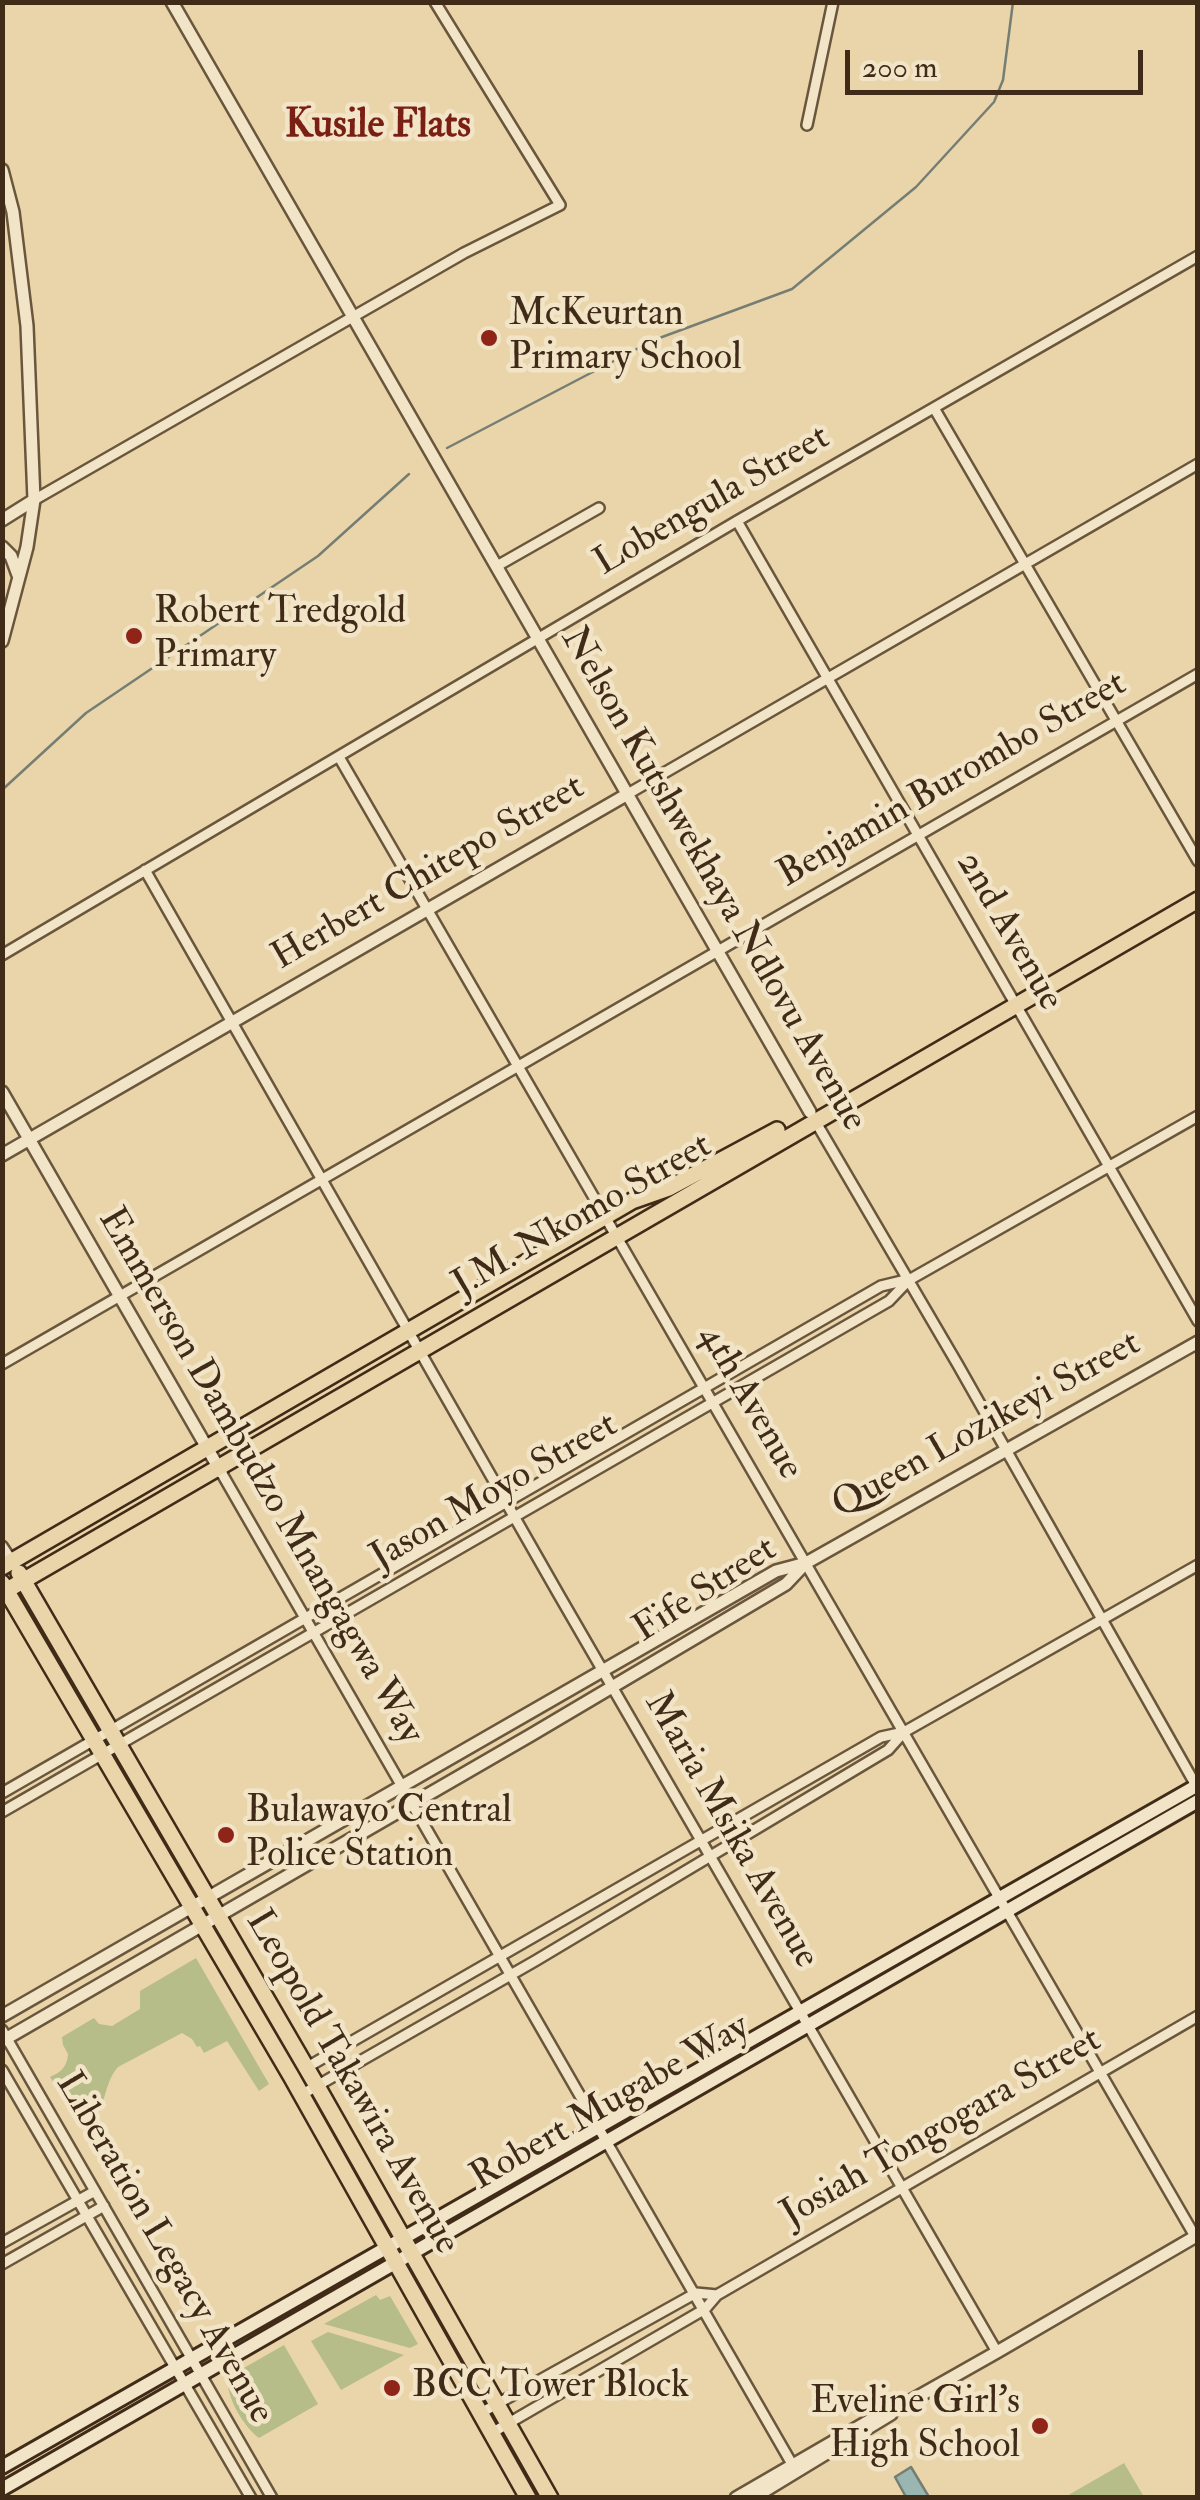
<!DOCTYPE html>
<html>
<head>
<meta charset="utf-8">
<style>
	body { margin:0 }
	#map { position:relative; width:1200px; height:2500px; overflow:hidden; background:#e9d5a9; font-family:"IM FELL Double Pica",serif }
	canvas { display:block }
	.frame { position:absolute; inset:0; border:5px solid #402b18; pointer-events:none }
	.scale { position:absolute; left:845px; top:50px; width:298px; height:45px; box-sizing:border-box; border:5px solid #402b18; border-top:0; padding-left:12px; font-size:30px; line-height:35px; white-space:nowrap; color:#402b18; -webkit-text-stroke:8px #f1e4c7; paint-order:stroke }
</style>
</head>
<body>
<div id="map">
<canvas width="1200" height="2500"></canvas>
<div class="frame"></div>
<div class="scale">200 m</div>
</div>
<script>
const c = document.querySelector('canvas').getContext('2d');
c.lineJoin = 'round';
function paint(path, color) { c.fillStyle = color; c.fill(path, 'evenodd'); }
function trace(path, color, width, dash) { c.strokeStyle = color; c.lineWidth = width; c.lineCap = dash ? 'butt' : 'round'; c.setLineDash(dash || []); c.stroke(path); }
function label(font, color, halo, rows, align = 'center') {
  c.font = font + ' "IM FELL Double Pica",serif'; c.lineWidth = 9; c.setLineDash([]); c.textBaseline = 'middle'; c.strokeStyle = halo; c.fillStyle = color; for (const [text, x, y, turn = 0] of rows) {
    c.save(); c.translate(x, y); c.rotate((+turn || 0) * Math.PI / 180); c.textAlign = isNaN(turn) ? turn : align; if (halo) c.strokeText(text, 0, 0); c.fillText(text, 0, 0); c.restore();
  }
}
paint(new Path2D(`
	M196,1958L269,2084L259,2091L227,2041L204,2053L200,2046L197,2047L192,2039L182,2033L118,2067C105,2082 106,2101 96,2119L127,2171L117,2176L108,2162H104L50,2077C61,2072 67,2067 68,2054L63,2045L62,2037L94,2018L99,2024L112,2026L140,2009V1991Z
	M376,2295L380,2300L390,2296L418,2344L410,2348L324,2324Z
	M328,2332L404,2355L341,2390L311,2341Z
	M284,2345L318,2404L259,2438C244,2427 225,2396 228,2377Z
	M1124,2463L1144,2497H1065Z`), '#b6bd89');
const water = new Path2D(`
	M911,2467L929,2497H906L895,2477Z`);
paint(water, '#9ab6b1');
trace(water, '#767e74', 2.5);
trace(new Path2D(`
	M447,448L654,340L792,289L916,187L994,102L1003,80L1013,2
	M2,790L86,713L318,556L409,474`), '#767e74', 2.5);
const minor = new Path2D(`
	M807,125L833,2
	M934,408L1198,861
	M34,500L464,253L560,205L435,2
	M737,521L1198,1321
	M497,566L599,508
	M339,757L1196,2238
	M626,795L1198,464
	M145,870L559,1595L997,2352
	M2,955L737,521L1198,256
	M814,1119L958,1365L1198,1789
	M2,1364L1198,674
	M221,1472L796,2471
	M2,1546L12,1561
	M2,1793L881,1286L906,1280
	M2,1812L889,1301L909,1280L1198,1116
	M2,2030L272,2498
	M304,2069L881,1737L904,1732L1198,1565
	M2,2070L251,2498
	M301,2095L535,1961L888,1750L904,1732
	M2,2243L95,2191
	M2,2264L104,2206
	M479,2414L696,2293L717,2295
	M490,2434L705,2309L717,2295L1198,2016`);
const tertiary = new Path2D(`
	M172,2L810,1112
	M2,170L13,212L27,326L34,500L27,547L2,641
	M2,520L34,500
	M2,547L11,556L18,575
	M2,1092L221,1472
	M2,1155L626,795
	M2,2016L776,1571L806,1563L1198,1342
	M2,2041L531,1735L786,1584L803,1566
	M736,2498L874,2418L898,2408L997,2352L1198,2235
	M753,2498L891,2414`);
const secondary = new Path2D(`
	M2,2467L1198,1785
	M2,2489L1198,1801`);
const trunk = new Path2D(`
	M2,1567L632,1201L669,1188L777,1130
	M19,1573L317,2086L550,2498
	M2,1583L291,2076L528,2498
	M2,1593L1198,900`);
trace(minor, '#6a563c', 14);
trace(tertiary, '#6a563c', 16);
trace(secondary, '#402b18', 18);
trace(trunk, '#402b18', 20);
trace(minor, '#f1e4c7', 9);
trace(tertiary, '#f1e4c7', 11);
trace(secondary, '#f1e4c7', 12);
trace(trunk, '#e9d5a9', 15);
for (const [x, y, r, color] of [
	[489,338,10,"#8f2418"],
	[134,636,10,"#8f2418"],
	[226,1835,10,"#8f2418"],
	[392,2388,10,"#8f2418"],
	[1040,2426,10,"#8f2418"]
]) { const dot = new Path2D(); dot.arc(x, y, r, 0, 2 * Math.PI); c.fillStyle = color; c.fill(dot); trace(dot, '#f1e4c7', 4); }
label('38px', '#402b18', '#f1e4c7', [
	["McKeurtan",509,316],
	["Primary School",509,360],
	["Robert Tredgold",154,614],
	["Primary",154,658],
	["Bulawayo Central",246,1813],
	["Police Station",246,1857],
	["BCC Tower Block",412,2388],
	["Eveline Girl's",1020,2404,"right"],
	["High School",1020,2448,"right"]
], 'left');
label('38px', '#402b18', '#f1e4c7', [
	["Lobengula Street",713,502,-30],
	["Benjamin Burombo Street",953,781,-30],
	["Herbert Chitepo Street",429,874,-30],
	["Nelson Kutshwekhaya Ndlovu Avenue",712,880,60],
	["2nd Avenue",1008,932,60],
	["J.M. Nkomo Street",583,1217,-30],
	["4th Avenue",749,1403,60],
	["Queen Lozikeyi Street",987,1426,-29],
	["Emmerson Dambudzo Mnangagwa Way",259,1477,60],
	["Jason Moyo Street",495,1493,-30],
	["Fife Street",706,1591,-33],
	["Maria Msika Avenue",730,1831,60],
	["Leopold Takawira Avenue",351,2083,60],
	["Robert Mugabe Way",611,2104,-30],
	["Josiah Tongogara Street",942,2129,-30],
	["Liberation Legacy Avenue",163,2249,60]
]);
label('bold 40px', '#7a1f14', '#f1e4c7', [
	["Kusile Flats",378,127]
]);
</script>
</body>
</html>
